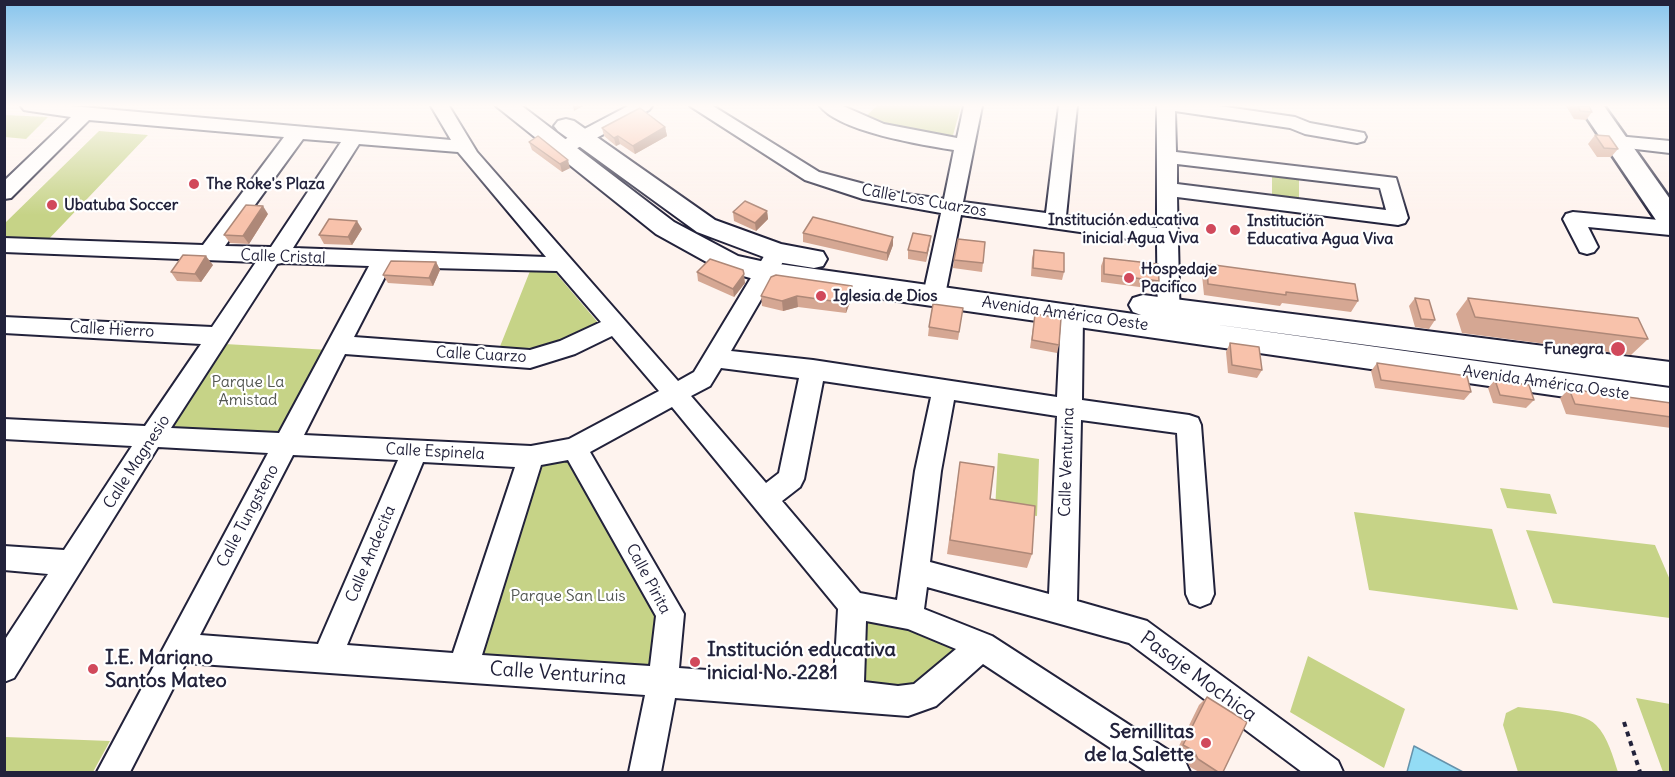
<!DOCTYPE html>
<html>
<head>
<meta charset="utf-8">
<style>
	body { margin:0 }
	#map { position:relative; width:1675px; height:777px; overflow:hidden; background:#fef3ee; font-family:Delius,sans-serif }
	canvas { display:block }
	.frame { position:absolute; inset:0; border:6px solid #22223b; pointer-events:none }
</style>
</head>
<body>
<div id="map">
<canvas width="1675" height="777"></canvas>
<div class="frame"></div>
</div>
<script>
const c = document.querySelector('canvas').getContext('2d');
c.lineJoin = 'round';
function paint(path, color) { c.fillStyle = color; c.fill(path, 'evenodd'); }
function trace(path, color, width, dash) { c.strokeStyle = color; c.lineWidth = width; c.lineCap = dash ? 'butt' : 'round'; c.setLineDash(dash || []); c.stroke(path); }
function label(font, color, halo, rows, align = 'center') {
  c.font = font + ' Delius,sans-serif'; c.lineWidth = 4.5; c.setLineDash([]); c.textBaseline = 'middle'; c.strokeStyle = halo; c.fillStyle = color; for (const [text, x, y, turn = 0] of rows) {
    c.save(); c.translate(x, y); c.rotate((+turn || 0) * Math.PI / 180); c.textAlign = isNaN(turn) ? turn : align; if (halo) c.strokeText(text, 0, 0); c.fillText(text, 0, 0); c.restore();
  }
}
paint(new Path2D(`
	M877,106H961L952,139L887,126L864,118Z
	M4,115H5L48,117L26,139L5,137Z
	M99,131L148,135L46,242L5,237V223Z
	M1272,174L1299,178V198L1272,196Z
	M530,271H554L600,325L549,347L499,349Z
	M225,344L329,350L281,440L164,431Z
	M574,448L670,614L663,681L463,667L531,457Z
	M998,453L1039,459L1037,516L995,511Z
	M1500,488L1550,494L1557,514L1507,508Z
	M1354,512L1492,529L1518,610L1369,590Z
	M1526,530L1655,545L1670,580V618L1553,603Z
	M852,609L982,646L903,701L848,695Z
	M1308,656L1405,709L1384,768L1290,712Z
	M1636,698L1670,704V772H1663Z
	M1518,707C1539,710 1581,710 1596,725C1608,737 1613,757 1618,772H1518L1503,725L1506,713Z
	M5,737L110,741L93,772H5Z`), '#c6d387');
const water = new Path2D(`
	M1414,746L1463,772H1407Z`);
paint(water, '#93dcf5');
trace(water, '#6692ab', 1.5);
const minor = new Path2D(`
	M21,106H71L451,140L431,106H449L477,152L678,381L694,372L769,248L777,246L785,248L788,253L731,351L813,360L1057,397L1061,315L1064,309L1072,307L1080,309L1083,315L1082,400L1189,415L1198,418L1201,425L1214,594L1210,603L1200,607L1190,603L1186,594L1177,433L1081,420L1077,601L1147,621L1338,761L1343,772H1302L1129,643L927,587L924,609L992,636L1185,761L1190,772H1147L983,664L936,706L908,716L675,698L661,772H629L645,695L186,663L130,772H97L268,453L158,447L14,678L4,682V641L48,574L4,570V546L64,550L132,446L4,439V419L145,426L201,344L4,333V317L212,327L256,262L4,252V238L203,245L284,137L89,120L11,198L4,199V181L71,117L30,111L24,110ZM303,139L341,142L271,247L225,246ZM359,144L458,152L546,257L293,248ZM282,263L369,266L279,433L171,428L277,264ZM390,267L557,271L601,322L560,341L530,350L354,337ZM612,336L659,391L569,439L531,446L304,435L345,354L530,368L575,354ZM721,368L799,378L779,473L766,483L691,396L710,386ZM823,381L931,397L915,471L897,600L860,593L782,501L800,487L804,479ZM954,400L1057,416L1049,594L930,562L941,471ZM672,407L838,609L834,679L679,668L684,614L590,452ZM293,455L398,460L318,644L200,635ZM568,460L656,616L650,666L482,655L541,465ZM423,462L515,467L453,653L347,645ZM866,621L908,629L956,649L914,684L898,686L864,682Z
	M628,106H652L649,110L570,152H556L553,148L556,144Z
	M690,106H713L819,172L898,193L944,199L954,150C923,145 840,132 820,106H843L884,124L957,138L964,106H982L963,202L1046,213L1059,106H1077L1066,216L1157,228V106H1219L1295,117L1310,123L1364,133L1366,137L1364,141L1357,143L1305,134L1290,128L1175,111L1176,152L1396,178L1408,218L1405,223L1398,225L1177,197L1180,329L1177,335L1169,338L1161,335L1158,329L1157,243L961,215L945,295L942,301L934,303L926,301L923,295L941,213L863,199L805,180ZM1177,164L1380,188L1386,210L1177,184Z
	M1617,136L1670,141V153L1610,146L1608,142L1610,138Z
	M1573,212L1670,221V235L1588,227L1598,247L1594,252L1587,254L1580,252L1563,219L1566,214Z`);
const major = new Path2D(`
	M496,106H522L674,222L738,256L765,262L1141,315L1133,312L1129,305L1133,298L1143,295L1670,362V386L1212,324L1670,388V412L765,282L721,270L656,234Z
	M566,119L574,121L715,220L781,244L823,252L827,259L823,266L814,268L777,262L697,232L558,131L554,126L558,121Z`);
const highway = new Path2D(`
	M1579,106H1604L1670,199V228L1660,226Z`);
trace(minor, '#22223b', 4);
trace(major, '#22223b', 4);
trace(highway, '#22223b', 5);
trace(new Path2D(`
	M1624,722L1640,772`), '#22223b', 4, [5, 5]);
paint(minor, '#fff');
paint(major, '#fff');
paint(highway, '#fff');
paint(new Path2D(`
	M1566,106H1589L1592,112L1586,120L1574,119Z
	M665,127L667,136L635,154L620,144L616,146L604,136L602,128Z
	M1595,135L1618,149L1611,157H1597L1588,144Z
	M529,142L570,168L562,172L532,150Z
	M767,211L768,219L756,231L734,221L733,212Z
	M268,214L249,244L230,243L224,235Z
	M362,229L352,245L324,244L319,235Z
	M803,233L893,245L887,261L803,242Z
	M931,236L926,262L908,259V250Z
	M1034,250L1064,272L1062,280L1031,276L1032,258Z
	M1104,258L1159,281L1155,289L1101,282V266Z
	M954,260L983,263L982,272L953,268Z
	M436,262L440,270L433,286L388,283L383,275Z
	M1207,264L1358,301L1351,312L1282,303L1280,306L1204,295L1202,275Z
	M213,265L201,282L177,281L171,272Z
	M697,272L745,283L734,297L698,281Z
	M852,286V297L846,313L798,307L783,311L762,306L761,296Z
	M1415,298L1435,320L1429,329L1415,327L1409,306Z
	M1468,298L1648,339L1631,355L1462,333L1456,314Z
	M963,308L958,340L928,336L929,327Z
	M1035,314L1059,345L1057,353L1030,348Z
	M1230,343L1262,370L1257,378L1228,373L1226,352Z
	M1377,363L1471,392L1464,400L1375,388L1371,371Z
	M1495,380L1534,400L1526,408L1493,403L1488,388Z
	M1569,389L1671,403V428L1566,414L1560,398Z
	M960,462L990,499L1032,554L1027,568L947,554Z
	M1207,697L1223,772H1199L1190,767L1186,759L1176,752L1199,705Z`), '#d5a793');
paint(new Path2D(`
	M573,106H583L574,111Z
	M665,127L667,136L635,154L633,146Z
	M618,136L620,144L616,146L614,138Z
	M568,160L570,168L562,172L560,164Z
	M263,206L268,214L249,244L243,236Z
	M767,211L768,219L756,231L755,223Z
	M357,221L362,229L352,245L348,237Z
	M931,236L930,244L926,262L927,253Z
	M893,237V245L887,261V253Z
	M206,256L213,265L201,282L195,274Z
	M436,262L440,270L433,286L429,278Z
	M744,274L745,283L734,297L733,289Z
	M852,286V297L846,313V303Z
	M797,296L798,307L783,311L782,301Z`), '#ae8878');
const building = new Path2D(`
	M1578,106H1589L1592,112L1580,111Z
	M640,108L665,127L633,146L618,136L614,138L602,128Z
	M1595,135L1609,136L1618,149L1604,148Z
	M538,136L568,160L560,164L529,142Z
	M745,201L767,211L755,223L733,212Z
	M246,205L263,206L243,236L224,235Z
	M813,217L893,237L887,253L803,233Z
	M329,219L357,221L348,237L319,235Z
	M913,233L931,236L927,253L908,250Z
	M958,239L985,242L983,263L954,260Z
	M1034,250L1064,253V272L1033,268Z
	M183,255L206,256L195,274L171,272Z
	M1104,258L1158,264L1159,281L1104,274Z
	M710,259L743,270L744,274L733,289L697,272Z
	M391,261L436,262L429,278L383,275Z
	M1207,264L1355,284L1358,301L1286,292V295L1208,284Z
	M776,275L852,286L846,303L797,296L782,301L761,296L771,277Z
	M1415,298L1429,300L1435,320L1421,319Z
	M1468,298L1638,318L1648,339L1475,317Z
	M933,304L963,308L959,332L929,327Z
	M1035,314L1061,318L1059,345L1032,340Z
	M1230,343L1259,347L1262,370L1232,365Z
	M1377,363L1467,376L1471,392L1381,380Z
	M1495,380L1529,385L1534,400L1500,395Z
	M1569,389L1671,403V417L1575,404Z
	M960,462L994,467L990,499L1035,506L1032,554L950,540Z
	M1207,697L1247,722L1223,772H1218L1198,759L1194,751L1183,745Z`);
paint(building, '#f8c2ab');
trace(building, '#ae8878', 1.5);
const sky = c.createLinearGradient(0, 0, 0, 215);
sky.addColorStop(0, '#86c4ed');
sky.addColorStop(0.49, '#fffaf7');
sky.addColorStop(1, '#fffaf700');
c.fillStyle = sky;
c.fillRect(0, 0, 1675, 215);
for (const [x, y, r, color] of [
	[194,184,6,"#d1495b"],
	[52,205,6,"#d1495b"],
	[1211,229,6,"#d1495b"],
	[1235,230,6,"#d1495b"],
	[1129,278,6,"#d1495b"],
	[821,296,6,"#d1495b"],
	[1618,349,8,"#d1495b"],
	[695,662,6,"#d1495b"],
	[93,669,6,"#d1495b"],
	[1206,743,6,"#d1495b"]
]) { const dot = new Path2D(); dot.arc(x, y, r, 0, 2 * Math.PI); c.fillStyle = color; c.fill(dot); trace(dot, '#fff', 2); }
label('bold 16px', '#22223b', '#fff', [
	["The Roke's Plaza",206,184],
	["Ubatuba Soccer",64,205],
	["Institución educativa",1199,220,"right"],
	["inicial Agua Viva",1199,238,"right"],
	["Institución",1247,221],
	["Educativa Agua Viva",1247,239],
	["Hospedaje",1141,269],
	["Pacifico",1141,287],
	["Iglesia de Dios",833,296],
	["Funegra",1604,349,"right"]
], 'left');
label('16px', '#22223b', '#fff', [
	["Calle Los Cuarzos",924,201,10],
	["Calle Cristal",283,257,2],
	["Avenida América Oeste",1065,314,8],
	["Calle Hierro",112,330,3],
	["Calle Cuarzo",481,355,3],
	["Avenida América Oeste",1546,383,8],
	["Calle Espinela",435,452,3],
	["Calle Magnesio",137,462,-57],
	["Calle Venturina",1067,462,-88],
	["Calle Tungsteno",248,516,-62],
	["Calle Andecita",371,554,-67],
	["Calle Pirita",648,579,62]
]);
label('16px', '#535752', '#fff', [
	["Parque La",248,382],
	["Amistad",248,400],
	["Parque San Luis",568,596]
]);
label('bold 20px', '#22223b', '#fff', [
	["Institución educativa",707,650],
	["inicial No. 2281",707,673],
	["I.E. Mariano",105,658],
	["Santos Mateo",105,681],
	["Semillitas",1194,732,"right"],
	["de la Salette",1194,755,"right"]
], 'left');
label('20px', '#22223b', '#fff', [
	["Calle Venturina",558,674,4],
	["Pasaje Mochica",1198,677,36]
]);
</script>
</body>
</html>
